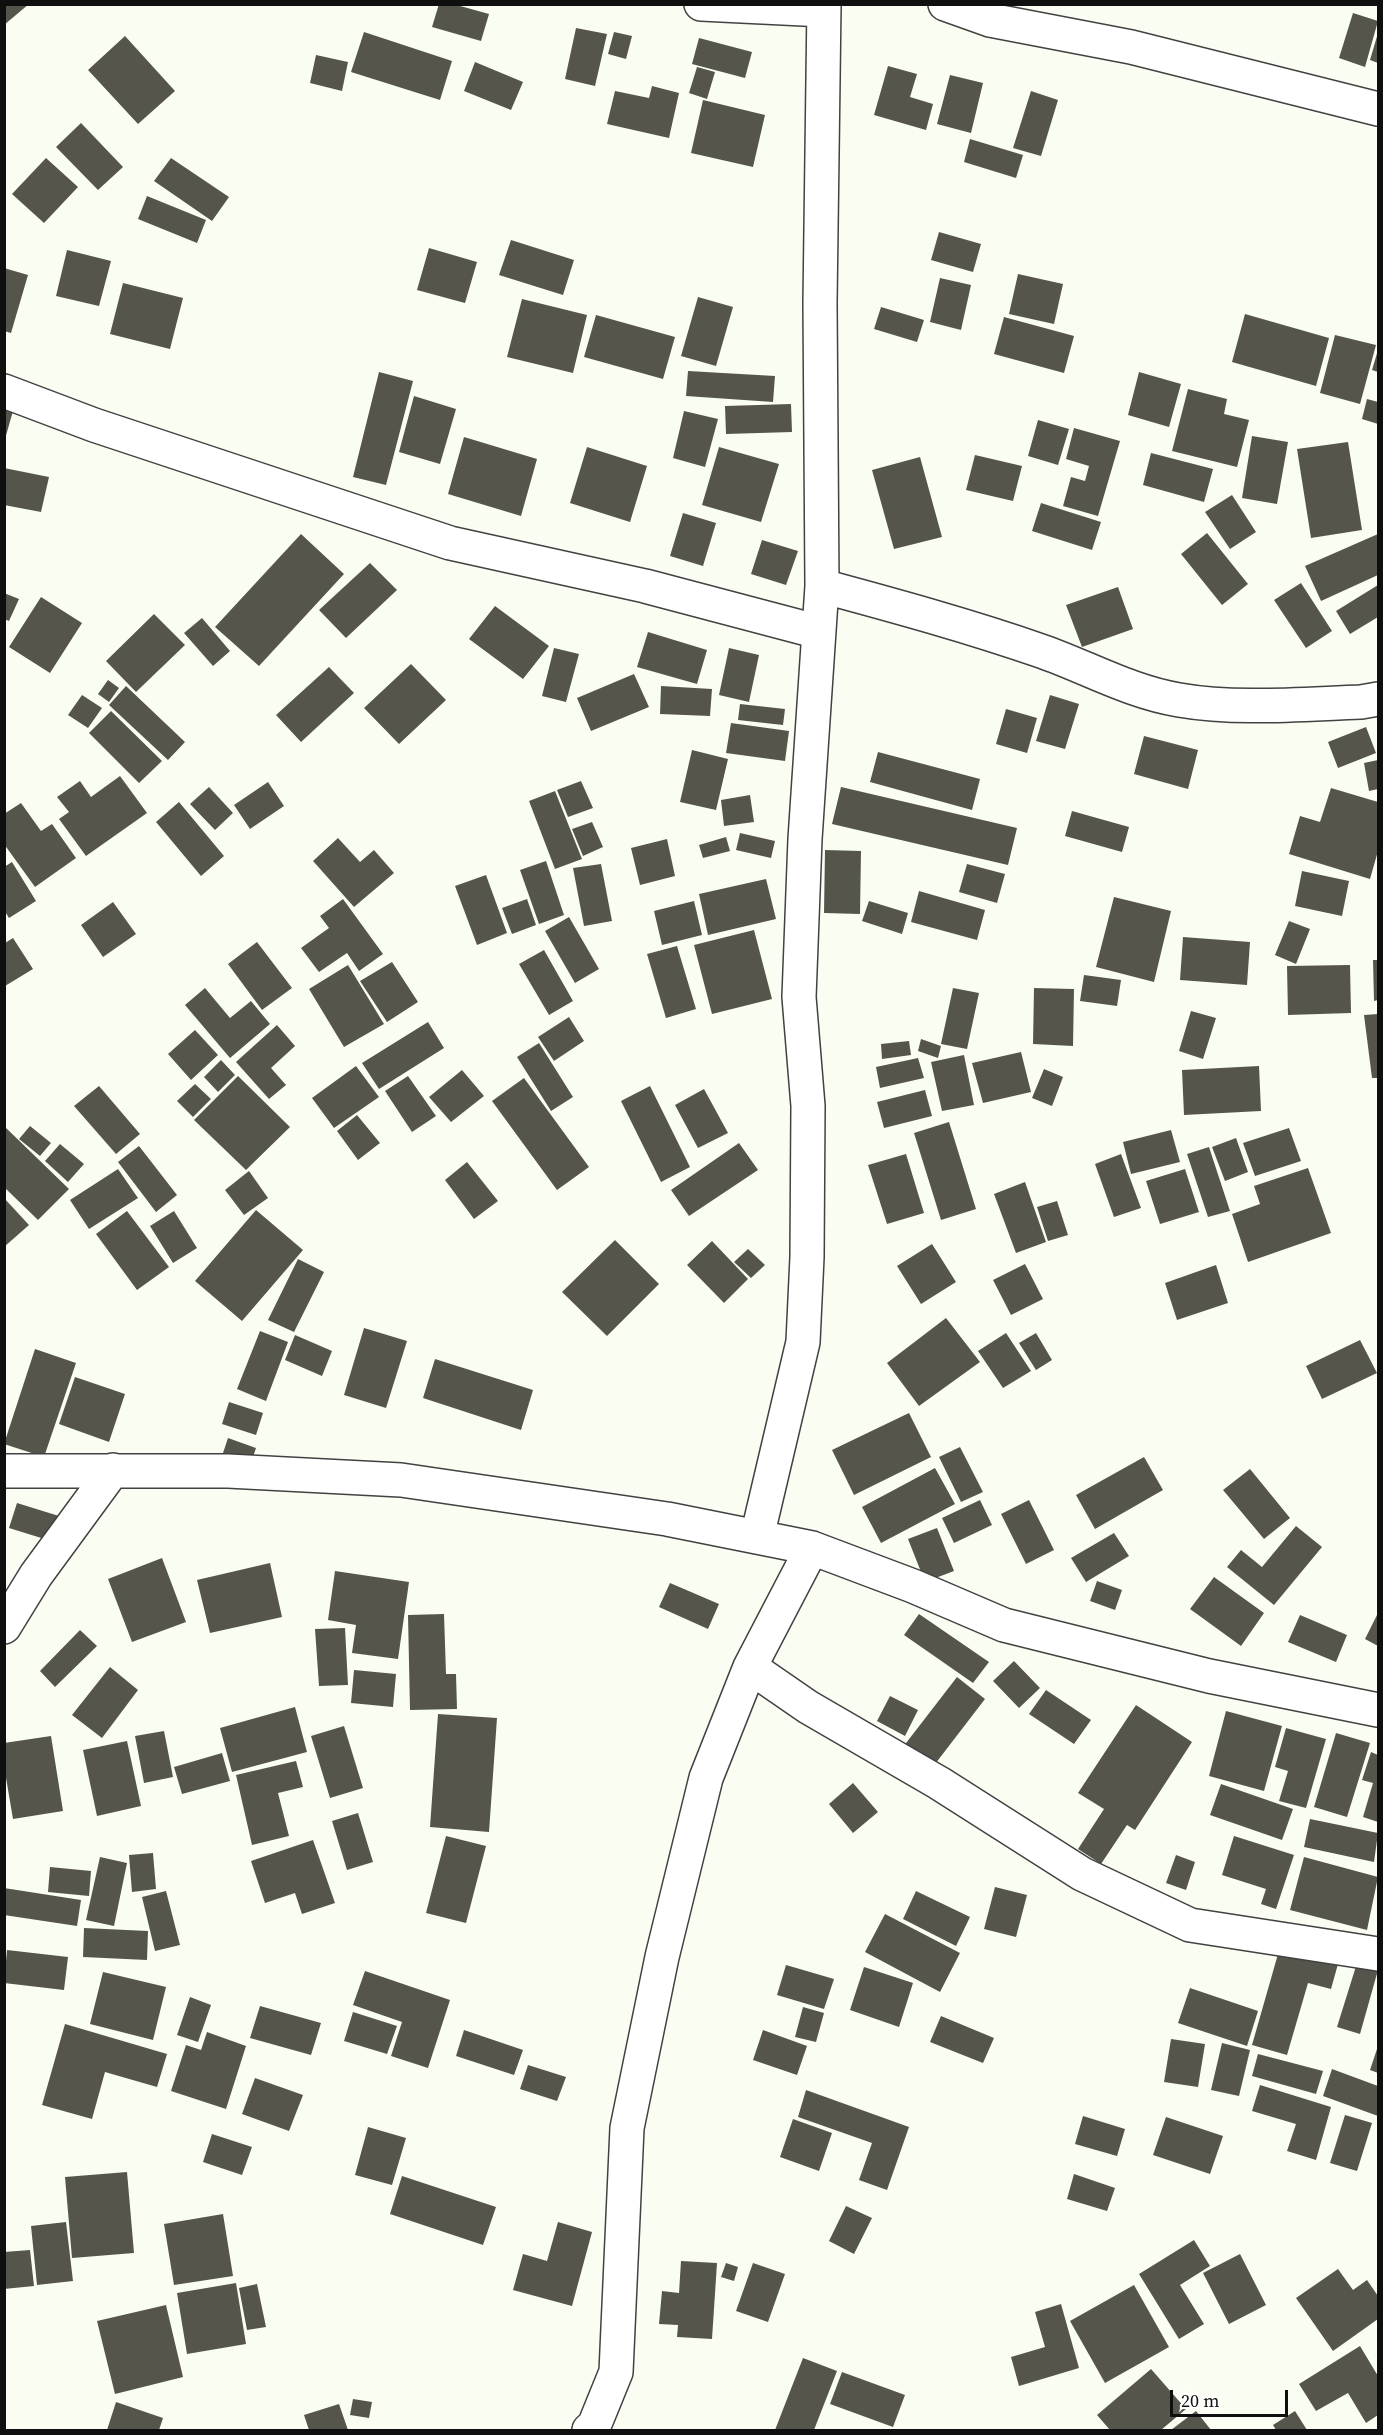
<!DOCTYPE html>
<html>
<head>
<meta charset="utf-8">
<style>
	body { margin:0 }
	#map { position:relative; width:1383px; height:2435px; overflow:hidden; background:#fafef2; font-family:"Source Serif 4",serif }
	canvas { display:block }
	.frame { position:absolute; inset:0; border:6px solid #0f0f0f; pointer-events:none }
	.scale { position:absolute; left:1170px; top:2390px; width:118px; height:27px; box-sizing:border-box; border:3px solid #0f0f0f; border-top:0; padding-left:8px; font-size:18px; line-height:21px; white-space:nowrap; color:#0f0f0f; -webkit-text-stroke:4px #fff; paint-order:stroke }
</style>
</head>
<body>
<div id="map">
<canvas width="1383" height="2435"></canvas>
<div class="frame"></div>
<div class="scale">20 m</div>
</div>
<script>
const c = document.querySelector('canvas').getContext('2d');
c.lineJoin = 'round';
function paint(path, color) { c.fillStyle = color; c.fill(path, 'evenodd'); }
function trace(path, color, width, dash) { c.strokeStyle = color; c.lineWidth = width; c.lineCap = dash ? 'butt' : 'round'; c.setLineDash(dash || []); c.stroke(path); }
paint(new Path2D(`
	M4,4H29L4,25Z
	M439,4H453L489,14L481,41L432,27Z
	M1353,13L1378,21L1365,67L1339,58Z
	M576,28L607,34L595,86L565,79Z
	M364,32L452,61L440,100L351,72Z
	M614,32L632,36L626,59L608,54Z
	M1378,33V63L1370,60Z
	M125,36L175,91L138,124L88,70Z
	M699,38L752,52L745,78L692,64Z
	M316,55L348,62L342,91L310,83Z
	M475,62L523,82L511,110L464,91Z
	M888,66L917,74L910,97L933,104L926,130L874,115Z
	M697,67L715,72L707,99L689,93Z
	M950,75L983,83L971,133L937,124Z
	M652,86L679,93L669,138L607,124L615,91L649,98Z
	M1031,91L1058,100L1041,156L1013,148Z
	M703,100L765,115L753,167L691,153Z
	M81,123L123,167L98,190L56,147Z
	M970,139L1023,155L1016,178L964,162Z
	M46,158L78,187L44,223L12,194Z
	M171,158L229,197L212,221L154,181Z
	M147,196L206,220L197,243L138,219Z
	M939,232L981,244L973,272L931,260Z
	M511,240L574,260L563,295L499,275Z
	M429,248L477,262L465,303L417,290Z
	M67,250L111,261L99,306L56,296Z
	M4,268L28,275L11,333L4,331Z
	M1018,274L1063,284L1054,324L1009,314Z
	M940,278L971,285L961,330L930,322Z
	M123,283L183,298L170,349L110,334Z
	M698,297L733,307L716,366L681,356Z
	M522,299L587,315L573,373L507,357Z
	M881,307L924,320L917,342L874,329Z
	M1245,314L1329,338L1316,386L1232,362Z
	M596,315L675,337L663,379L584,357Z
	M1004,317L1074,336L1064,373L994,354Z
	M1335,335L1376,345L1360,404L1320,393Z
	M1378,350V372L1372,370Z
	M688,371L775,376L773,402L686,396Z
	M379,372L413,381L386,485L353,477Z
	M1139,372L1181,384L1169,427L1128,415Z
	M1188,389L1227,399L1224,414L1249,420L1237,467L1172,451Z
	M414,396L456,409L440,464L399,452Z
	M1367,399L1378,402V424L1362,419Z
	M791,404L792,432L726,434L725,406Z
	M4,409L13,411L5,439H4Z
	M684,411L718,419L705,467L673,458Z
	M1038,420L1069,429L1058,465L1028,456Z
	M1074,428L1120,441L1098,516L1063,506L1071,477L1085,481L1089,466L1066,459Z
	M1252,436L1288,442L1277,504L1242,498Z
	M464,437L537,459L521,516L448,494Z
	M1348,442L1362,530L1311,538L1297,449Z
	M587,447L647,466L630,522L570,503Z
	M719,447L779,464L761,522L702,505Z
	M1151,453L1213,469L1204,502L1143,485Z
	M975,455L1022,466L1013,501L966,490Z
	M920,457L942,537L894,549L872,470Z
	M4,468L49,477L41,512L4,505Z
	M1232,495L1256,532L1230,549L1205,512Z
	M1041,503L1101,522L1092,550L1032,531Z
	M683,513L716,523L703,566L670,556Z
	M1207,533L1248,584L1222,605L1181,554Z
	M301,534L344,574L259,666L215,627Z
	M1378,534V575L1321,601L1305,566Z
	M762,540L798,551L786,585L751,574Z
	M370,563L397,590L346,638L319,610Z
	M1301,583L1332,631L1306,648L1274,600Z
	M1378,585V617L1350,634L1336,611Z
	M1118,587L1133,629L1082,647L1066,605Z
	M4,593L19,599L9,621L4,619Z
	M41,597L82,623L50,673L9,647Z
	M495,606L549,646L523,679L469,639Z
	M154,614L185,645L136,692L106,661Z
	M202,618L230,651L213,666L184,633Z
	M648,632L707,650L697,684L637,667Z
	M554,648L579,654L566,702L542,696Z
	M729,648L759,655L749,702L719,695Z
	M411,664L446,700L399,744L364,708Z
	M329,667L354,693L301,742L276,715Z
	M634,674L649,707L591,731L577,698Z
	M108,680L119,688L109,702L98,694Z
	M126,686L185,742L168,760L109,705Z
	M661,686L712,689L710,716L660,714Z
	M82,695L102,708L88,728L68,715Z
	M1050,695L1079,704L1065,749L1036,741Z
	M740,704L785,709L783,725L738,720Z
	M1006,709L1037,718L1027,753L996,744Z
	M111,711L162,761L139,783L89,733Z
	M731,723L789,731L785,761L726,753Z
	M1366,727L1376,753L1338,768L1328,742Z
	M1144,736L1198,750L1188,789L1134,774Z
	M692,750L728,759L716,810L680,802Z
	M878,752L980,779L972,810L870,782Z
	M1378,760V789L1369,791L1364,763Z
	M120,776L147,813L86,856L59,819L69,812L57,797L80,781L91,797Z
	M581,781L593,808L568,817L557,790Z
	M268,782L284,806L250,829L234,805Z
	M209,787L233,813L215,830L190,804Z
	M841,787L1017,828L1008,865L832,824Z
	M1331,788L1378,802V851L1370,879L1289,854L1300,816L1320,822Z
	M555,791L582,859L555,869L529,801Z
	M750,795L754,822L724,826L721,800Z
	M179,802L224,856L201,876L156,822Z
	M21,803L41,831L52,824L76,858L35,887L4,844V814Z
	M1072,811L1129,827L1122,852L1065,836Z
	M592,822L603,847L583,856L572,829Z
	M740,833L775,841L771,858L736,850Z
	M726,837L730,851L703,858L699,845Z
	M338,838L360,862L374,850L394,873L354,907L313,861Z
	M667,839L675,876L640,885L631,848Z
	M825,850L861,851L860,914L824,913Z
	M546,861L564,915L539,924L520,870Z
	M12,862L36,901L9,918L4,910V867Z
	M601,864L612,921L584,926L573,868Z
	M967,864L1005,874L997,903L959,892Z
	M1302,871L1349,881L1342,916L1295,906Z
	M486,875L507,933L477,945L455,886Z
	M766,879L776,919L708,935L699,894Z
	M919,891L985,910L977,940L911,922Z
	M1114,897L1171,911L1154,982L1096,967Z
	M343,899L383,954L359,971L347,953L319,972L301,948L329,928L320,916Z
	M527,899L536,925L512,934L502,908Z
	M694,901L702,935L662,945L654,911Z
	M869,901L908,913L902,934L862,921Z
	M113,902L136,934L103,957L81,925Z
	M569,917L599,969L575,983L545,931Z
	M1289,921L1310,929L1296,964L1275,955Z
	M754,930L772,999L712,1014L694,945Z
	M1183,937L1250,942L1247,985L1180,980Z
	M13,938L33,969L5,986V943Z
	M257,942L292,988L262,1010L228,964Z
	M677,946L696,1009L666,1018L647,954Z
	M544,950L573,1001L549,1015L519,964Z
	M1373,960H1378V1000L1374,1001Z
	M392,962L418,1002L387,1022L360,981Z
	M348,965L384,1024L344,1047L309,989Z
	M1350,965L1351,1013L1288,1015L1287,966Z
	M1084,975L1121,980L1117,1006L1080,1001Z
	M205,988L230,1018L251,1001L270,1024L230,1058L185,1005Z
	M953,988L979,993L967,1049L941,1044Z
	M1034,988L1074,989L1073,1046L1033,1044Z
	M1191,1011L1216,1018L1203,1059L1179,1051Z
	M1378,1014V1078H1372L1364,1015Z
	M569,1017L584,1041L554,1061L538,1037Z
	M428,1022L444,1048L379,1089L362,1063Z
	M277,1025L295,1046L271,1068L286,1085L269,1099L236,1062Z
	M195,1030L218,1055L191,1080L168,1054Z
	M921,1039L941,1046L938,1058L918,1051Z
	M909,1041L911,1055L882,1059L881,1044Z
	M539,1043L573,1097L551,1111L517,1057Z
	M1021,1052L1031,1092L983,1103L972,1063Z
	M964,1055L974,1105L942,1111L931,1062Z
	M918,1058L924,1078L880,1088L876,1067Z
	M221,1060L235,1075L218,1092L204,1077Z
	M356,1066L379,1097L334,1128L312,1098Z
	M1259,1066L1261,1111L1184,1115L1182,1070Z
	M1044,1069L1063,1077L1052,1106L1032,1098Z
	M462,1070L484,1096L451,1122L429,1097Z
	M238,1076L290,1127L246,1170L194,1120Z
	M408,1076L436,1116L412,1132L385,1091Z
	M524,1078L589,1167L557,1190L492,1101Z
	M195,1084L211,1099L193,1117L177,1101Z
	M99,1086L140,1134L116,1154L74,1106Z
	M650,1086L690,1167L661,1182L621,1101Z
	M704,1089L728,1133L698,1148L675,1105Z
	M925,1090L932,1116L884,1128L877,1102Z
	M357,1115L380,1143L358,1160L337,1131Z
	M949,1122L976,1209L941,1220L914,1133Z
	M4,1126L69,1189L38,1220L4,1187Z
	M30,1126L51,1143L40,1156L19,1139Z
	M1289,1128L1301,1161L1255,1176L1243,1143Z
	M1171,1130L1180,1162L1131,1174L1123,1142Z
	M1236,1138L1248,1172L1225,1181L1212,1147Z
	M739,1143L758,1170L689,1216L671,1190Z
	M60,1144L84,1164L68,1182L45,1161Z
	M139,1146L177,1195L156,1212L118,1162Z
	M1209,1147L1230,1211L1208,1217L1187,1154Z
	M906,1154L924,1213L887,1224L868,1165Z
	M1121,1154L1141,1208L1114,1217L1095,1164Z
	M467,1162L498,1201L474,1219L445,1180Z
	M1308,1168L1331,1233L1248,1262L1232,1214L1260,1204L1254,1186Z
	M118,1169L138,1198L89,1229L70,1200Z
	M1185,1169L1199,1212L1160,1224L1146,1181Z
	M249,1171L268,1198L244,1215L225,1190Z
	M1025,1182L1046,1242L1016,1253L994,1194Z
	M4,1198L29,1225L4,1247Z
	M1057,1201L1068,1235L1048,1241L1037,1207Z
	M256,1210L303,1250L242,1321L195,1281Z
	M127,1211L169,1267L137,1290L96,1234Z
	M174,1211L197,1248L173,1263L150,1226Z
	M615,1240L659,1284L607,1336L562,1292Z
	M712,1241L748,1279L724,1303L687,1265Z
	M932,1244L956,1282L921,1304L897,1266Z
	M748,1249L765,1265L751,1278L734,1262Z
	M298,1259L324,1272L294,1332L268,1320Z
	M1025,1264L1043,1299L1011,1315L993,1280Z
	M1216,1265L1228,1303L1177,1320L1165,1283Z
	M946,1318L980,1362L919,1406L887,1363Z
	M364,1328L407,1341L386,1408L344,1395Z
	M260,1331L288,1342L266,1401L237,1389Z
	M1006,1333L1031,1371L1003,1388L978,1351Z
	M1036,1333L1052,1360L1036,1370L1019,1343Z
	M295,1335L332,1351L322,1376L285,1360Z
	M1360,1340L1377,1373L1322,1399L1306,1366Z
	M35,1349L76,1363L44,1457L4,1444Z
	M435,1359L533,1390L521,1430L423,1398Z
	M75,1377L125,1394L109,1442L59,1424Z
	M229,1402L263,1413L256,1435L222,1424Z
	M909,1413L931,1457L854,1495L832,1450Z
	M228,1438L256,1448L251,1463L223,1453Z
	M960,1447L983,1492L961,1502L939,1457Z
	M1144,1457L1163,1490L1095,1529L1076,1495Z
	M935,1468L955,1504L881,1543L862,1507Z
	M1250,1469L1290,1518L1264,1539L1223,1490Z
	M980,1500L992,1525L954,1543L942,1518Z
	M1029,1500L1054,1550L1026,1564L1001,1514Z
	M17,1503L59,1516L51,1541L9,1528Z
	M1296,1526L1322,1547L1274,1605L1227,1567L1241,1550L1262,1567Z
	M937,1528L954,1571L925,1582L908,1539Z
	M1114,1533L1129,1556L1086,1582L1071,1558Z
	M162,1558L186,1622L132,1642L108,1579Z
	M270,1563L282,1617L210,1633L197,1580Z
	M335,1571L409,1582L398,1659L352,1653L356,1625L328,1620Z
	M1214,1577L1264,1613L1241,1646L1190,1609Z
	M1097,1581L1122,1590L1115,1610L1090,1601Z
	M670,1583L719,1604L708,1629L659,1607Z
	M1378,1613V1646L1365,1639Z
	M444,1614L446,1674H456L457,1709L410,1710L408,1615Z
	M919,1614L989,1662L973,1683L904,1635Z
	M1300,1615L1347,1635L1336,1662L1288,1642Z
	M345,1628L348,1685L319,1686L315,1629Z
	M80,1630L97,1646L55,1687L40,1671Z
	M1014,1661L1040,1688L1019,1708L993,1681Z
	M110,1667L138,1690L102,1738L72,1715Z
	M354,1670L396,1674L393,1707L351,1703Z
	M957,1677L985,1699L932,1768L903,1747Z
	M1046,1690L1091,1720L1074,1744L1029,1714Z
	M890,1696L918,1710L905,1736L877,1721Z
	M1136,1705L1192,1742L1135,1830L1127,1825L1101,1864L1078,1849L1104,1809L1078,1793Z
	M295,1707L307,1752L232,1772L220,1728Z
	M1226,1711L1282,1726L1264,1791L1209,1776Z
	M438,1714L497,1718L489,1832L430,1827Z
	M344,1726L363,1788L330,1798L311,1736Z
	M1286,1728L1326,1739L1306,1808L1279,1801L1288,1771L1275,1767Z
	M164,1731L173,1777L144,1783L135,1736Z
	M1336,1733L1370,1743L1347,1817L1314,1807Z
	M51,1736L63,1811L13,1819L4,1766V1743Z
	M127,1741L141,1806L97,1816L83,1750Z
	M1371,1752L1378,1755V1822L1363,1817L1373,1783L1362,1780Z
	M222,1753L230,1781L182,1794L174,1767Z
	M296,1761L303,1787L278,1793L289,1836L252,1845L236,1775Z
	M853,1783L878,1812L853,1833L829,1804Z
	M1221,1784L1293,1809L1282,1840L1210,1815Z
	M358,1813L373,1862L347,1870L332,1821Z
	M1310,1819L1378,1833L1374,1862L1304,1847Z
	M446,1836L486,1846L466,1923L426,1913Z
	M1234,1836L1294,1855L1276,1909L1261,1904L1266,1889L1222,1875Z
	M313,1840L335,1903L302,1914L295,1893L265,1903L251,1861Z
	M153,1853L156,1889L132,1892L129,1855Z
	M1176,1855L1195,1862L1186,1890L1166,1883Z
	M100,1857L127,1863L114,1926L86,1920Z
	M1304,1857L1378,1877L1367,1930L1290,1910Z
	M50,1867L91,1871L89,1896L48,1892Z
	M995,1887L1027,1895L1016,1937L984,1929Z
	M4,1888L81,1900L77,1926L4,1915Z
	M166,1891L180,1945L155,1951L142,1897Z
	M916,1891L970,1917L956,1946L903,1919Z
	M885,1914L960,1953L940,1992L865,1952Z
	M84,1928L148,1931L147,1960L83,1957Z
	M1280,1947L1338,1964L1331,1989L1308,1983L1287,2055L1252,2045Z
	M7,1950L68,1957L64,1990L4,1983Z
	M1357,1963L1378,1970L1360,2034L1337,2027Z
	M786,1965L834,1979L824,2009L777,1995Z
	M864,1967L913,1983L899,2027L850,2010Z
	M365,1971L450,2000L428,2068L391,2056L402,2022L353,2005Z
	M103,1972L166,1987L153,2040L90,2024Z
	M1190,1988L1258,2011L1247,2046L1178,2023Z
	M190,1997L211,2005L198,2042L177,2035Z
	M260,2006L321,2023L311,2055L250,2038Z
	M803,2007L824,2013L816,2042L795,2037Z
	M353,2012L397,2026L387,2054L344,2041Z
	M941,2016L994,2038L983,2063L930,2042Z
	M65,2024L167,2054L157,2087L105,2072L92,2119L42,2105Z
	M464,2030L523,2050L514,2075L456,2056Z
	M763,2030L807,2046L797,2075L753,2060Z
	M207,2032L246,2046L226,2109L171,2091L186,2045L201,2050Z
	M1171,2039L1205,2044L1198,2087L1164,2082Z
	M1222,2043L1250,2050L1239,2096L1211,2090Z
	M1378,2046V2073L1370,2070Z
	M1258,2054L1323,2071L1316,2094L1252,2076Z
	M528,2065L566,2077L557,2101L520,2089Z
	M1332,2069L1378,2086V2116L1323,2096Z
	M255,2078L303,2095L289,2131L242,2114Z
	M1260,2085L1331,2107L1316,2160L1287,2151L1296,2124L1252,2111Z
	M806,2090L909,2127L887,2190L859,2180L872,2143L798,2117Z
	M1345,2115L1372,2123L1357,2171L1330,2163Z
	M1083,2116L1125,2129L1117,2156L1075,2144Z
	M1166,2117L1223,2136L1210,2174L1153,2155Z
	M793,2119L832,2133L819,2171L780,2157Z
	M368,2127L406,2138L392,2185L355,2175Z
	M212,2134L252,2147L242,2175L203,2162Z
	M127,2172L134,2253L72,2258L65,2177Z
	M1074,2174L1115,2188L1107,2211L1067,2199Z
	M402,2176L496,2207L483,2245L390,2214Z
	M846,2206L872,2218L854,2254L829,2241Z
	M223,2214L233,2276L174,2285L164,2224Z
	M66,2222L73,2281L37,2285L31,2226Z
	M558,2222L592,2232L572,2306L513,2290L523,2254L547,2261Z
	M1194,2240L1210,2266L1180,2285L1204,2324L1179,2339L1139,2274Z
	M30,2250L34,2286L4,2289V2252Z
	M1240,2254L1266,2305L1229,2324L1203,2273Z
	M681,2261L717,2263L712,2339L677,2337L678,2325L659,2324L662,2291L679,2293Z
	M726,2263L738,2267L734,2281L721,2277Z
	M753,2263L785,2274L768,2322L736,2311Z
	M1338,2269L1353,2290L1367,2280L1378,2296V2319L1333,2351L1296,2298Z
	M236,2283L246,2344L187,2354L177,2293Z
	M257,2284L266,2327L247,2330L239,2288Z
	M1134,2285L1169,2347L1105,2383L1070,2321Z
	M1061,2304L1079,2368L1019,2386L1011,2357L1045,2347L1035,2312Z
	M166,2305L183,2377L115,2394L97,2321Z
	M1360,2346L1378,2376V2415L1366,2423L1348,2393L1316,2411L1299,2384Z
	M803,2358L837,2371L814,2430H775Z
	M1151,2369L1186,2409L1161,2430H1110L1097,2415Z
	M842,2372L905,2395L893,2427L830,2404Z
	M353,2399L372,2402L369,2418L350,2415Z
	M116,2402L163,2418L159,2430H107Z
	M339,2404L348,2430H309L304,2415Z
	M1196,2411L1211,2430H1171Z
	M1295,2411L1307,2430H1276L1273,2425Z`), '#56554c');
const minor = new Path2D(`
	M701,4L824,10
	M945,4L990,20L1131,47L1378,109
	M4,391L94,425L450,543L645,586L819,632
	M822,586C896,606 969,626 1041,651C1087,667 1130,692 1179,700C1236,710 1303,704 1361,702L1378,699
	M4,1471H228L401,1480L667,1519L812,1548L913,1586L1004,1625L1209,1676L1378,1710
	M757,1537L803,1342L807,1257L808,1106L799,997L805,839L822,586L820,303L824,4
	M4,1627L36,1575L113,1470
	M750,1667L808,1707L939,1783L1082,1874L1190,1925L1378,1954
	M589,2430L594,2426L616,2372L627,2128L662,1957L706,1778L750,1667L812,1548`);
trace(minor, '#424242', 36);
trace(minor, '#fff', 33);
</script>
</body>
</html>
